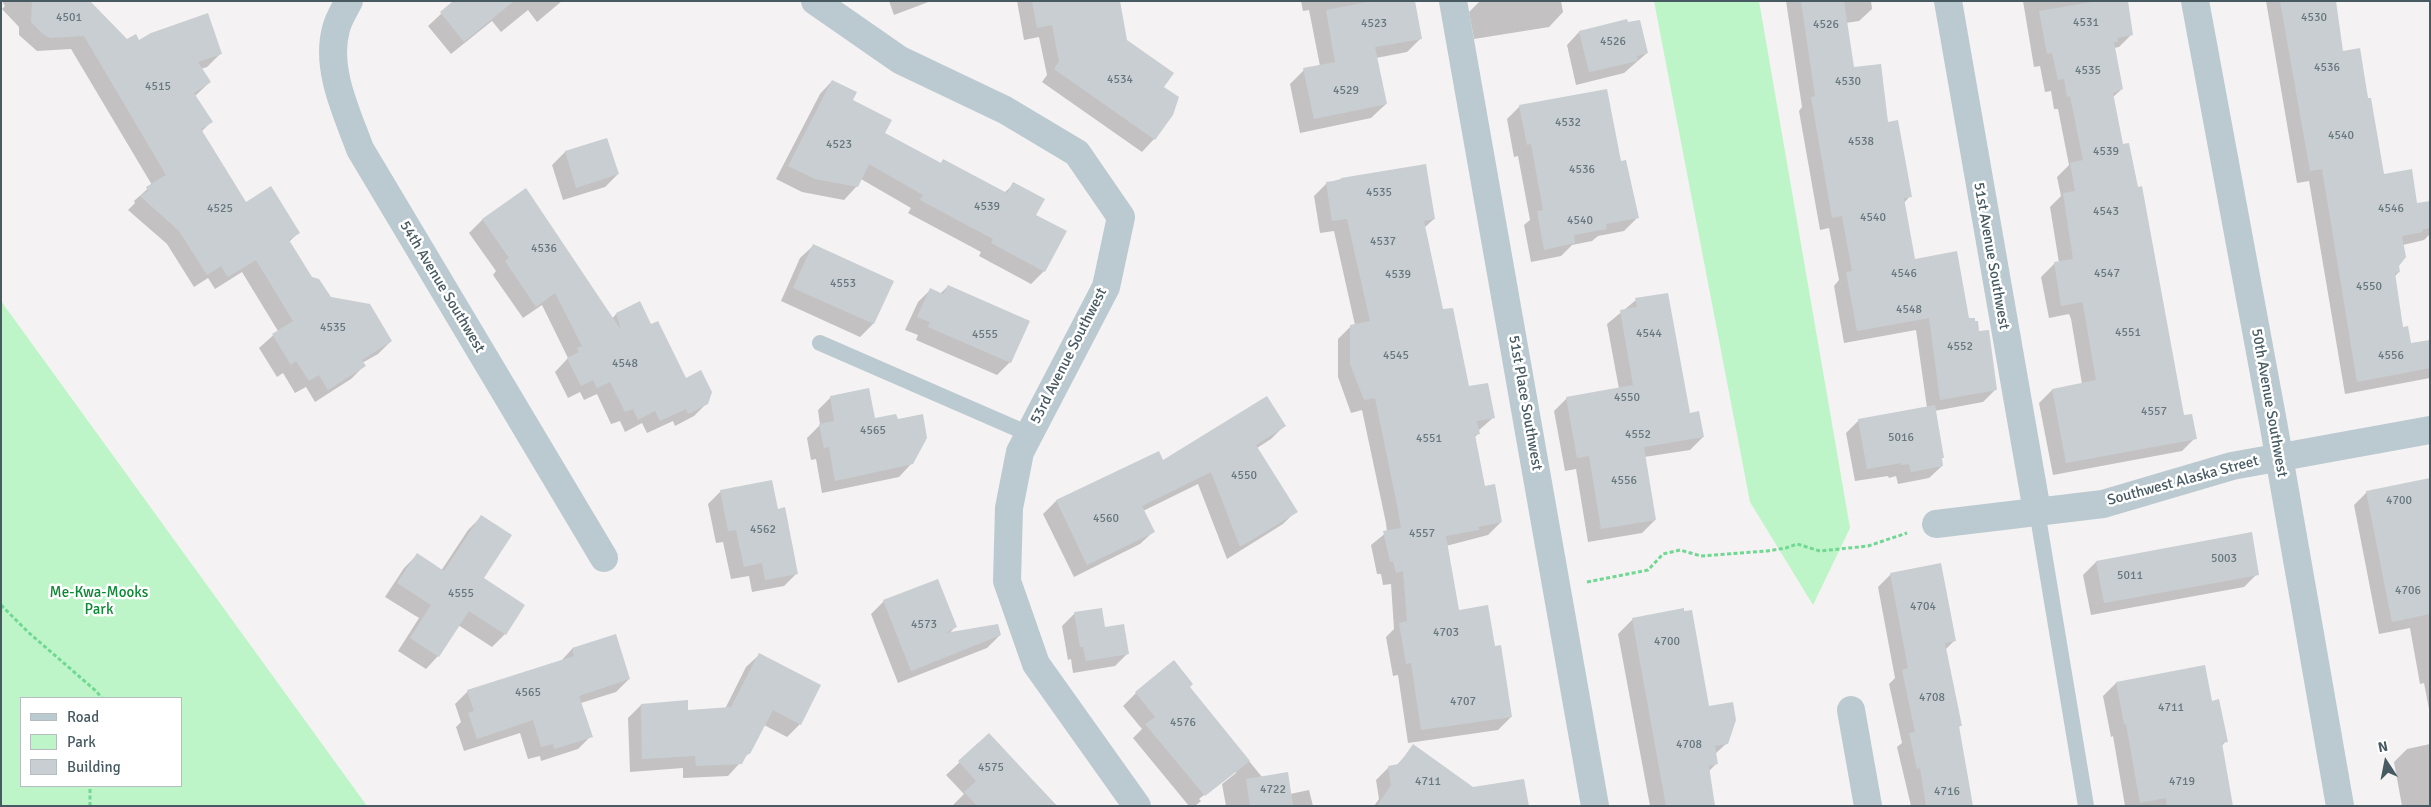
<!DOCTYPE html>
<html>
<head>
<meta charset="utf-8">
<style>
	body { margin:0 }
	#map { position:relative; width:2431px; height:807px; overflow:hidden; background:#f4f2f2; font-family:Signika,sans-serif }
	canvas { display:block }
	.frame { position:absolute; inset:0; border:2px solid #475a62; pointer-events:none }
	.legend { position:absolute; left:20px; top:697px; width:162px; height:90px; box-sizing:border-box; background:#fff; border:1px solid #b5bdc0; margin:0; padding:6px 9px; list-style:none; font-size:15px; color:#475a62 }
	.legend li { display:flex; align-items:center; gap:10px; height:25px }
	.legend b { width:25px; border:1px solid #b5bdc0 }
	.north { position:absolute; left:2361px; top:737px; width:50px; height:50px; -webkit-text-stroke:4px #fff; paint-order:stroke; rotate:349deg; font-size:14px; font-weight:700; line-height:20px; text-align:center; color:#475a62 }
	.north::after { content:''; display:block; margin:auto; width:18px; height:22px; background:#475a62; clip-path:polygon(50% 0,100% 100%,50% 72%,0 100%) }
</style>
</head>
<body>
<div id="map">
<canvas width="2431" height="807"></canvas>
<div class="frame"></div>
<ul class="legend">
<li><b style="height:6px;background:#bbcad0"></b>Road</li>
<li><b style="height:14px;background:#bdf5c8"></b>Park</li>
<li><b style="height:14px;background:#c8ced2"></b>Building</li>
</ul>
<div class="north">N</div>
</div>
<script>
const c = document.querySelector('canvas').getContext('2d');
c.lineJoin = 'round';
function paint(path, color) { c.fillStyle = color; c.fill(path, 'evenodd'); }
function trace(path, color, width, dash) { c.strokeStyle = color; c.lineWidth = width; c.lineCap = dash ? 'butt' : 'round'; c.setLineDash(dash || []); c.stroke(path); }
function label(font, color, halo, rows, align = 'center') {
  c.font = font + ' Signika,sans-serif'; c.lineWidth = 5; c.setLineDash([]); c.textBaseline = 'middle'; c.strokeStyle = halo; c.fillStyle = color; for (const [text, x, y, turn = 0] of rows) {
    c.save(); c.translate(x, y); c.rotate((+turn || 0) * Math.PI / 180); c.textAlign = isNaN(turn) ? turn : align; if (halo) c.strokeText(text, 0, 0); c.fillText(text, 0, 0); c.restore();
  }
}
paint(new Path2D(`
	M1654,1H1759L1850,528L1813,605L1750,502Z
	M1,301L367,806H1ZM21,698H181V786H21Z`), '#bdf5c8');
paint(new Path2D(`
	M2,1H88L127,40L220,54L207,67L201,69L210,82L195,96L211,122L201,132L246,203L298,233L289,242L311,278L330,298L391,341L378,354L362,363L364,366L351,379L315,402L306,387L295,393L283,373L277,377L259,348L278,331L242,272L215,289L208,278L194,287L167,244L128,210L135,203L134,201L152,185L71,49L37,51L19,35V27L2,9L5,6Z
	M455,1H562L537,22L528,10L501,32L492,21L451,54L428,26Z
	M889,1H931L894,15Z
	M1017,1H1119L1126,41L1163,87L1154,139L1142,152L1042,82L1047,75L1039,37L1024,40Z
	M1301,1H1414L1421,38L1407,52L1376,58L1386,104L1371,118L1300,133L1290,84L1304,70L1320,66L1309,10L1303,11Z
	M1480,1H1561L1563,12L1549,27L1474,39L1469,12Z
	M1786,1H1871L1872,9L1859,21L1846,23L1853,69L1887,123L1910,196L1904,203L1914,260L1978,332L1996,389L1983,402L1934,411L1942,466L1929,478L1898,484L1896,476L1889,478L1888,476L1855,481L1846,433L1859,420L1927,408L1916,330L1844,343L1834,286L1839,280L1829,228L1820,230L1799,111L1802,107Z
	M2023,1H2126L2132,34L2119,47L2114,48L2122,89L2112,98L2183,417L2195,438L2182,451L2053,475L2039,403L2052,390L2082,384L2071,319L2069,314L2049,318L2041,277L2054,264L2059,263L2050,207L2061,196L2057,177L2069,165L2058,109H2054L2051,91L2045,92L2040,66L2034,67Z
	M2266,1H2334L2342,53L2382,176L2416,204L2430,202V234L2424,240L2403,245L2398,265L2399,272L2395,276L2402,328L2410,345L2430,341V378L2345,394L2309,181L2297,183Z
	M1579,32L1647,53L1624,73L1576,85L1567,45Z
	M832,81L883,134L940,164L944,160L1004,193L1014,184L1035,215L1044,271L1031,284L979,256L981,252L908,213L911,208L861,179L857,186L844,200L802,192L776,179L820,94Z
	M1520,106L1620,162L1637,218L1624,231L1598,236L1592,241L1572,245L1561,256L1531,262L1524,225L1530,220L1518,156L1514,157L1507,119Z
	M607,139L618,174L605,187L563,200L552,165L565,152Z
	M1341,179L1434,219L1424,228L1442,311L1468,388L1494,417L1478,431V434L1474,438L1484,487L1501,522L1488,535L1446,546L1458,611L1494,648L1511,717L1498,730L1408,743L1398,675L1393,676L1386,637L1394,629L1391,584L1383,585L1381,574H1377L1371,545L1387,532L1386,523L1362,410L1351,413L1338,377V339L1351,326L1355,325L1334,231L1320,233L1314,196L1327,183Z
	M525,190L612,319L616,314L650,326L685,379L707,403L694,416L675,426L673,421L647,433L642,423L625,432L620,421L611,424L597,394L584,400L580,392L568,398L555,372L568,358L542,305L523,318L493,275L496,271L469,233L482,220Z
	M813,246L892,281L873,324L860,337L781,301L800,258Z
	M948,286L1010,362L997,375L916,340L918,335L905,330L918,302L931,289L940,294Z
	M1636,300L1689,414L1703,437L1690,450L1644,457L1655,520L1642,533L1588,542L1576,469L1565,471L1554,411L1567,398L1619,389L1607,324Z
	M831,397L874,419L912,463L899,477L822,493L816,459L811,460L807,438L820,425L818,410Z
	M1284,426L1271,439L1257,448L1296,511L1283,524L1227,559L1198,484L1143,511L1153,532L1140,544L1074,577L1043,514L1056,501L1158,452L1163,461Z
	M2430,479V714L2424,683L2420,684L2410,628L2379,634L2354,505L2367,492Z
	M721,491L777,510L797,573L784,586L752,592L749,576L731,579L723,542L716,543L708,504Z
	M481,517L482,578L505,634L492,647L458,625L438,656L426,669L398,651L419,618L385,597L404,568L417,555L441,571L468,530Z
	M2250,533L2257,574L2244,587L2091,615L2083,575L2096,562Z
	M1891,574L1955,640L1945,650L1961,725L1958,728L1971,806H1911L1897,747L1902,743L1889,684L1895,678L1878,587Z
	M884,601L955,627L949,634L1000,635L987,648L898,683L871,614Z
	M1075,613L1104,628L1128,653L1115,666L1073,673L1071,659L1068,660L1062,626Z
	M1633,619L1708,708L1727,743L1715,754L1717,763L1708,772L1713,806H1650L1618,634Z
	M615,636L629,679L616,692L581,703L591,736L578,749L541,761L540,756L528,759L520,733L464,751L456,727L461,722L455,704L468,691L561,661L572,649Z
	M759,655L800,724L787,737L764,725L749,753L728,776L683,778V768L630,772L628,718L641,705L687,712L725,709L746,667Z
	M2116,683L2211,702L2226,741L2221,747L2232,806H2125L2113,736L2111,737L2103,696Z
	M1189,687L1262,777L1290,794L1309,790L1313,806H1226L1222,784L1236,773V770L1199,799L1201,801L1195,806H1189L1133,738L1142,729L1123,706L1136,693Z
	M989,735L1057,806H952L964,794L946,775Z
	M2430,744V806H2402L2394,762L2407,749Z
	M1414,746L1473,789L1527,806H1374L1379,799L1376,780L1389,767L1396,766Z`), '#0003');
paint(new Path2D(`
	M32,1H90L127,39L136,34L139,40L151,33L208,13L222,54L198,62L211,82L194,93L213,122L201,129L246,202L271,186L300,233L289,240L312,277L319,279L331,297L370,304L392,341L362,360L366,366L328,390L319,375L309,381L296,361L291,365L272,334L293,321L256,260L228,277L221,266L207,275L179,231L140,196L148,191L146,187L166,175L84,36L50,38L43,34L31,22Z
	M453,1H514L464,42L440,12Z
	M1032,1H1120L1127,40L1174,73L1164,87L1179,97L1173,115L1155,140L1054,69L1059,61L1052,25L1037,28Z
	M1373,1H1415L1422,39L1375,47L1387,104L1314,119L1303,68L1335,62L1326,10Z
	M1801,1H1844L1854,67L1881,64L1888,122L1898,120L1912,197L1904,198L1915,259L1957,251L1969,318H1975V321H1978L1979,331L1989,330L1997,390L1940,400L1929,318L1857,331L1846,272L1852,271L1842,216L1832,218L1811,97L1815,96Z
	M2098,1H2128L2133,35L2117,38L2118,42H2114L2123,89L2113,93L2123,144L2129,143L2138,187L2142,186L2184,415L2192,414L2197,439L2066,463L2052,389L2096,380L2083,305L2082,302L2061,306L2054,262L2073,259L2063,193L2075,191L2070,163L2083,160L2070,96L2067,97L2064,79L2058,80L2052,53L2047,54L2039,11Z
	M2280,1H2336L2343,51L2360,48L2368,98H2371L2384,174L2412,169L2417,203L2430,201V228L2422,230L2423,232L2402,236L2406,257L2399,266L2400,272L2395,273L2403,327L2408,326L2411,343L2430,340V368L2357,382L2322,169L2310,171Z
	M1627,19L1628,22L1640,20L1648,53L1637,56L1638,61L1589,72L1579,31Z
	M832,80L857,92L853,100L892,120L885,133L941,163L943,159L1007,193L1013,182L1045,199L1036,215L1067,231L1045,272L991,243L993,239L920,200L923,195L869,164L858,187L815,179L788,166Z
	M1607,89L1621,161L1626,160L1639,218L1606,224L1607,229L1574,235L1575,243L1544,250L1537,211L1543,210L1531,144L1527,145L1519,105Z
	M607,138L619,174L576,188L565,151Z
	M1426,164L1435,219L1424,221L1443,309L1453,308L1469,386L1488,383L1495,418L1477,421L1480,434L1475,435L1485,486L1495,484L1502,522L1478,527L1479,530L1446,536L1459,610L1488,605L1495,646L1501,645L1512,717L1421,730L1411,663L1406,664L1399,623L1407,621L1403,571L1396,573L1393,561L1390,562L1383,531L1401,528L1398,510L1375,398L1364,400L1350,364V325L1370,321L1347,219L1332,221L1326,182L1341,180V178Z
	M526,188L621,330L616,313L640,301L651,324L658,321L686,378L701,370L712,392L708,404L688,414L686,409L660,421L655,411L638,420L633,409L625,412L610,382L597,388L593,380L581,386L567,358L579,352L577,348L582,346L555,293L536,307L505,261L509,258L482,219Z
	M813,244L894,281L874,324L793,288Z
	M948,285L1030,321L1011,363L928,327L930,322L917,317L930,288L943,294Z
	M1668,293L1690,413L1699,411L1704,437L1644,447L1656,520L1601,529L1589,456L1577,458L1566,397L1633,385L1620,310L1637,307L1635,298Z
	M869,388L875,418L896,414L898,419L923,414L927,438L913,464L835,481L829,447L824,448L819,424L834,421L830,396Z
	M1267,396L1286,426L1256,445L1298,512L1240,547L1211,472L1142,506L1155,532L1087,565L1056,500L1159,451L1163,460Z
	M1935,405L1944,458H1942L1943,466L1911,472L1909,464L1901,465V463L1867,469L1858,419Z
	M2430,478V614L2392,622L2366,491Z
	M772,480L778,509L785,507L798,574L765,580L762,563L744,567L736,530L728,531L720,490Z
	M481,515L512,535L484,578L525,605L506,635L469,611L439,657L410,638L431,605L397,583L417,553L444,571Z
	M2252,532L2259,575L2104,603L2096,561Z
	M1941,563L1956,641L1945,643L1962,726H1959L1973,806H1926L1920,768L1917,769L1909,733L1915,732L1902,670L1908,668L1890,573Z
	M938,579L957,627L945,633L998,624L1001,635L911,671L883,600Z
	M1102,608L1105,627L1124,624L1129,654L1086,661L1083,647H1080L1074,612Z
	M1684,608V611L1692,610L1709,706L1733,702L1736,720L1728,744L1715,746L1718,764L1709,766L1715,806H1666L1632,618Z
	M616,634L630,679L579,696L593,737L554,749L553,744L541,747L533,720L477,739L468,713L474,711L467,690L574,656L572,648Z
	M759,653L821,685L801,725L773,710L750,754H747L742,764L696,766L695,756L642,759L641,704L688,700V710L731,707Z
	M1174,660L1193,684L1190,687L1250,761L1205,796L1145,724L1155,717L1135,692Z
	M2205,665L2212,701L2219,699L2228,742L2222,743L2233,806H2167L2166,798L2140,803L2126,724H2124L2116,682Z
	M989,733L1057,806H977L964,792L976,781L958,761Z
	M1413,744L1473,787L1524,779L1529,806H1377L1391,785L1388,766L1399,764Z
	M1288,772L1293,806H1250L1246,779Z`), '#c8ced2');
trace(new Path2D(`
	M1587,582L1648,570L1663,554L1680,550L1701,556L1767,551L1786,548L1797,544L1820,551L1868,546L1907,533
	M1,605L28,632L96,691L102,698
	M90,806V786`), '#70d892', 3, [4, 2.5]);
trace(new Path2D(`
	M820,343L1029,434
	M2037,511L2086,806`), '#bbcad0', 16);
trace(new Path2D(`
	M349,1C344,10 338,20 336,29C325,69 347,113 360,149L604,558
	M815,1L900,60L1005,110L1077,153L1121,217L1106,287L1020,452L1009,508L1007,581L1036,664L1137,806
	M1453,1L1595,806
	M1948,1L2037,511
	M2195,1L2273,422L2340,806
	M1936,524L2103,504L2232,466L2430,430
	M1851,710L1868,806`), '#bbcad0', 28);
label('12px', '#67777e', null, [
	["4501",69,18],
	["4530",2314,18],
	["4531",2086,23],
	["4523",1374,24],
	["4526",1826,25],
	["4526",1613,42],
	["4536",2327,68],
	["4535",2088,71],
	["4534",1120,80],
	["4530",1848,82],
	["4515",158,87],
	["4529",1346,91],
	["4532",1568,123],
	["4540",2341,136],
	["4538",1861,142],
	["4523",839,145],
	["4539",2106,152],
	["4536",1582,170],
	["4535",1379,193],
	["4539",987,207],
	["4525",220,209],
	["4546",2391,209],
	["4543",2106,212],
	["4540",1873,218],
	["4540",1580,221],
	["4537",1383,242],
	["4536",544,249],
	["4546",1904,274],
	["4547",2107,274],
	["4539",1398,275],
	["4553",843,284],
	["4550",2369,287],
	["4548",1909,310],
	["4535",333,328],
	["4551",2128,333],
	["4544",1649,334],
	["4555",985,335],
	["4552",1960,347],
	["4545",1396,356],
	["4556",2391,356],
	["4548",625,364],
	["4550",1627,398],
	["4557",2154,412],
	["4565",873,431],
	["4552",1638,435],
	["5016",1901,438],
	["4551",1429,439],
	["4550",1244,476],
	["4556",1624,481],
	["4700",2399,501],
	["4560",1106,519],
	["4562",763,530],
	["4557",1422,534],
	["5003",2224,559],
	["5011",2130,576],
	["4706",2408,591],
	["4555",461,594],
	["4704",1923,607],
	["4573",924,625],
	["4703",1446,633],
	["4700",1667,642],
	["4565",528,693],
	["4708",1932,698],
	["4707",1463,702],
	["4711",2171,708],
	["4576",1183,723],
	["4708",1689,745],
	["4575",991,768],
	["4711",1428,782],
	["4719",2182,782],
	["4722",1273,790],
	["4716",1947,792]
]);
label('15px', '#475a62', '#fff', [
	["51st Avenue Southwest",1991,256,80],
	["54th Avenue Southwest",442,287,59],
	["53rd Avenue Southwest",1069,356,-63],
	["51st Place Southwest",1525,403,80],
	["50th Avenue Southwest",2269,403,80],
	["Southwest Alaska Street",2183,481,-15]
]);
label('15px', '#0c8934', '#fff', [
	["Me-Kwa-Mooks",99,593],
	["Park",99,610]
]);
</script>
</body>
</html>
